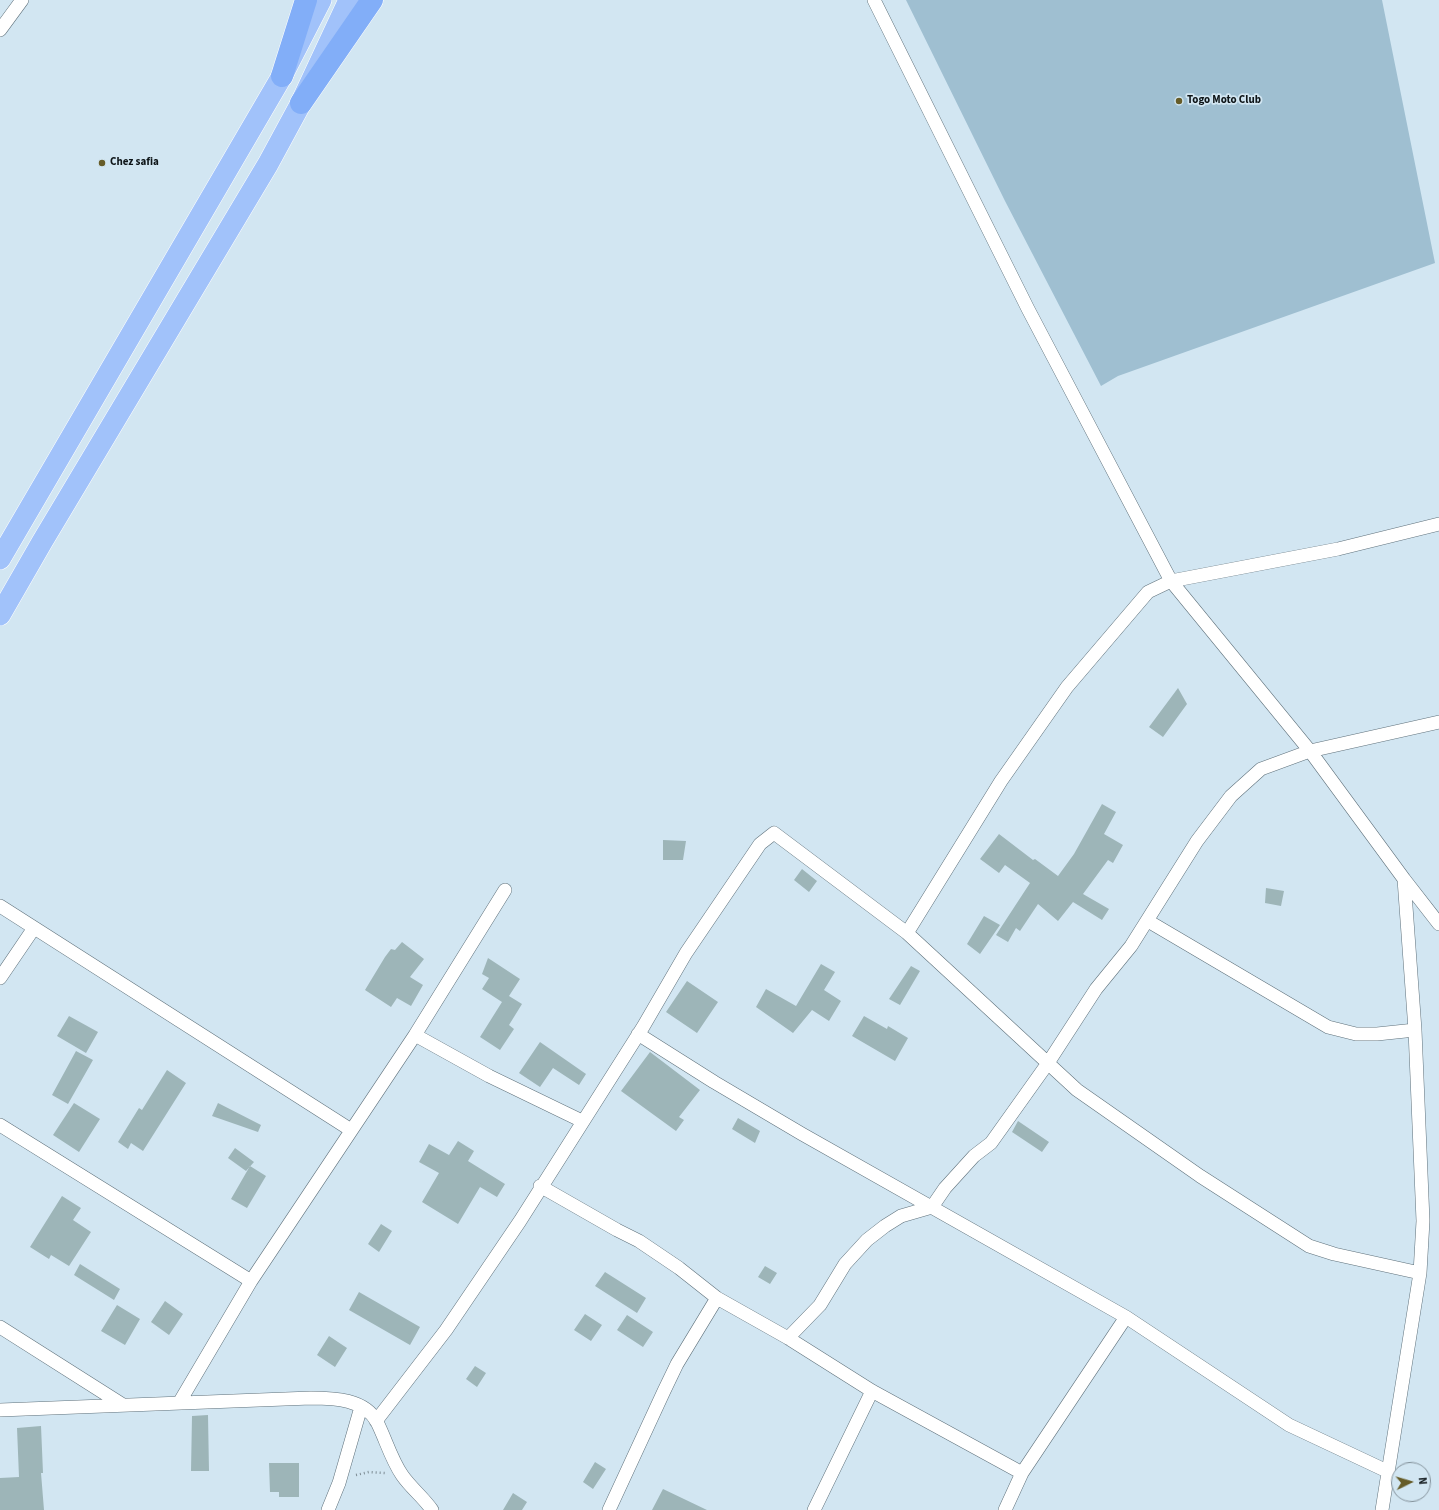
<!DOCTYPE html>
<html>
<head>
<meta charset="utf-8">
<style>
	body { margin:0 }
	#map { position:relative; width:1439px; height:1510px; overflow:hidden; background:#d2e6f2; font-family:"Source Sans 3",sans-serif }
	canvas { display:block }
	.north { position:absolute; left:1391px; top:1462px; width:40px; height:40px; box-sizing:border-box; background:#d2e6f2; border:1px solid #84929b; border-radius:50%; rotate:85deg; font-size:11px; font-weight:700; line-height:16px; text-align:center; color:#0e1518 }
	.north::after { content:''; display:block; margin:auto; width:14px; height:18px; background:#665c28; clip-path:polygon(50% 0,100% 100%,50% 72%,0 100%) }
</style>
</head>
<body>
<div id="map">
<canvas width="1439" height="1510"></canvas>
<div class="north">N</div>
</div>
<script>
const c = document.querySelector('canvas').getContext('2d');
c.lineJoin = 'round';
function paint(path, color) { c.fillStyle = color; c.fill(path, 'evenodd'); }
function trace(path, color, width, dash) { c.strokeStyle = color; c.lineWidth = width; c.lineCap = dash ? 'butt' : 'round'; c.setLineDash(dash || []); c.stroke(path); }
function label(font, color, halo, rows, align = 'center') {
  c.font = font + ' "Source Sans 3",sans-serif'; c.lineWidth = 3.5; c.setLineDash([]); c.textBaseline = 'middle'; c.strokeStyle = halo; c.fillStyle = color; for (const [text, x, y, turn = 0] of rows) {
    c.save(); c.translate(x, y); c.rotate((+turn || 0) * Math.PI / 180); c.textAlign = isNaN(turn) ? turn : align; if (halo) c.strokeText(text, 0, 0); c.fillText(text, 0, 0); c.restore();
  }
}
paint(new Path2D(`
	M906,0H1382L1435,263L1118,376L1101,386L1005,201Z`), '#9fbfd1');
paint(new Path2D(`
	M1178,688L1187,704L1163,737L1149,727Z
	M1102,804L1116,812L1104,834L1123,845L1113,863L1108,860L1083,894L1109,909L1102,920L1073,902L1058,921L1038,904L1020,931L1016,928L1008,942L996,935L1030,883L1005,865L999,873L980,859L999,834L1033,860L1035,859L1058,876L1074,854Z
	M663,840L686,841L683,860H663Z
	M802,869L817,881L809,892L794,880Z
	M1266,888L1284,891L1281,906L1265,903Z
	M984,916L1000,925L980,954L967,944Z
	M402,942L424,959L410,977L423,985L411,1006L397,998L391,1007L365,990L385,957L391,949L395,950Z
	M488,958L520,979L509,996L522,1004L509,1025L514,1029L500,1050L480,1037L502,1002L482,989L489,978L482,974Z
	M821,964L835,972L824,990L841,1001L829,1021L812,1010L793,1033L756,1007L766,989L796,1006Z
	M911,966L920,971L900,1005L889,999Z
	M687,981L718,1002L697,1033L666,1012Z
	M69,1016L98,1032L86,1053L57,1036Z
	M864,1016L887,1029L888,1026L908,1038L895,1061L852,1036Z
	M540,1042L586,1074L579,1085L553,1068L540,1087L519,1073Z
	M76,1051L93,1060L68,1104L52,1095Z
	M650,1052L700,1090L679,1117L684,1120L676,1131L621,1091Z
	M167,1070L186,1083L143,1151L131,1143L128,1149L118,1142L139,1108L142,1110Z
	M74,1103L100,1119L79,1152L53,1135Z
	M218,1103L261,1125L258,1132L212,1116Z
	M738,1118L760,1131L755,1143L732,1129Z
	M1018,1121L1049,1142L1042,1152L1012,1132Z
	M458,1141L474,1151L468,1161L505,1184L497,1197L480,1187L458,1224L422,1202L439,1173L419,1162L429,1144L449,1155Z
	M235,1148L254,1162L246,1171L228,1158Z
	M250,1166L266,1176L247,1208L231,1199Z
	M62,1196L81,1208L73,1220L91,1232L69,1266L51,1255L49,1259L30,1247Z
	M381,1224L392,1231L379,1252L368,1244Z
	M80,1264L120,1289L114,1300L74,1275Z
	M765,1266L777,1273L770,1284L758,1277Z
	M605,1272L646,1298L637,1313L595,1286Z
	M359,1292L420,1327L410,1345L349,1310Z
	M165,1301L183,1314L169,1335L151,1322Z
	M117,1305L140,1319L125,1345L101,1331Z
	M585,1314L602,1325L591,1341L574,1330Z
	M627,1315L653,1332L643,1347L617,1330Z
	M329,1336L347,1348L335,1367L317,1355Z
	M475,1366L486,1373L477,1387L466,1379Z
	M208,1415L209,1471H191L192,1416Z
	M41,1426L43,1473H41L44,1510H0V1478L19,1477L17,1428Z
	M595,1462L606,1469L593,1489L583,1482Z
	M269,1463H299V1497H279V1492H270Z
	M663,1489L707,1510H652Z
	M513,1493L527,1502L522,1510H503Z`), '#9db5b8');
const minor = new Path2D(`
	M874,0L1028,309L1171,581L1310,751L1404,879L1415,1030L1423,1221L1420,1273L1382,1510
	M0,30L22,0
	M1404,879L1439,924
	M0,906L351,1130
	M1148,921L1328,1027L1356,1034H1377L1415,1030
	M907,933L1001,781L1067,687L1148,592L1171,581L1338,549L1439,524
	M0,978L34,928
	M638,1034L714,1082L802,1134L1126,1317L1289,1425L1389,1472
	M415,1035L489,1076L582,1121
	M0,1125L251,1281
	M540,1186L617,1230L639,1241L679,1268L717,1298L788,1338L872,1391L1022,1473
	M0,1327L123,1405
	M788,1338L820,1305L845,1264L867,1240L885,1226L901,1216L932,1207L945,1188L974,1156L991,1143L1048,1063L1096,989L1131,946L1197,841L1231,796L1261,769L1310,751L1439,722
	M179,1403L251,1281L415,1035L505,890
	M0,1410L311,1398C334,1398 365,1399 377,1422C386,1440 391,1459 402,1475C410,1487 424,1498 432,1510
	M376,1421L446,1330L520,1221L643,1027L686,953L760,844L774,833L907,933L1077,1090L1200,1176L1309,1246L1334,1254L1420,1273
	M328,1510L339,1483L361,1407
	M609,1510L664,1391L677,1364L717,1298
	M814,1510L872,1391
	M1005,1510L1022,1473L1126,1317`);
const primary = new Path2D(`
	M0,559L282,76L321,0
	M0,615L42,542L268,164L301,103L349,0`);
const trunk = new Path2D(`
	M282,76L306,0
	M301,103L372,0`);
trace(minor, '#5f717b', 14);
trace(primary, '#fff', 22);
trace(trunk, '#fff', 23);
trace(new Path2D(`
	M356,1475L369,1472L385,1473`), '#7d8c94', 2.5, [1, 3]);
trace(minor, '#fff', 13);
trace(primary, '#a1c2fa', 21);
trace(trunk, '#82aef8', 22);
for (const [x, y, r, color] of [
	[1179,101,4,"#665c28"],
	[102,163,4,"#665c28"]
]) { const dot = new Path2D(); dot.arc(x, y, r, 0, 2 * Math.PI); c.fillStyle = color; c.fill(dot); trace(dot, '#d2e6f2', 1.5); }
label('bold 11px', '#0e1518', '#d2e6f2', [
	["Togo Moto Club",1187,101],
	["Chez safia",110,163]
], 'left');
</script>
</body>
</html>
